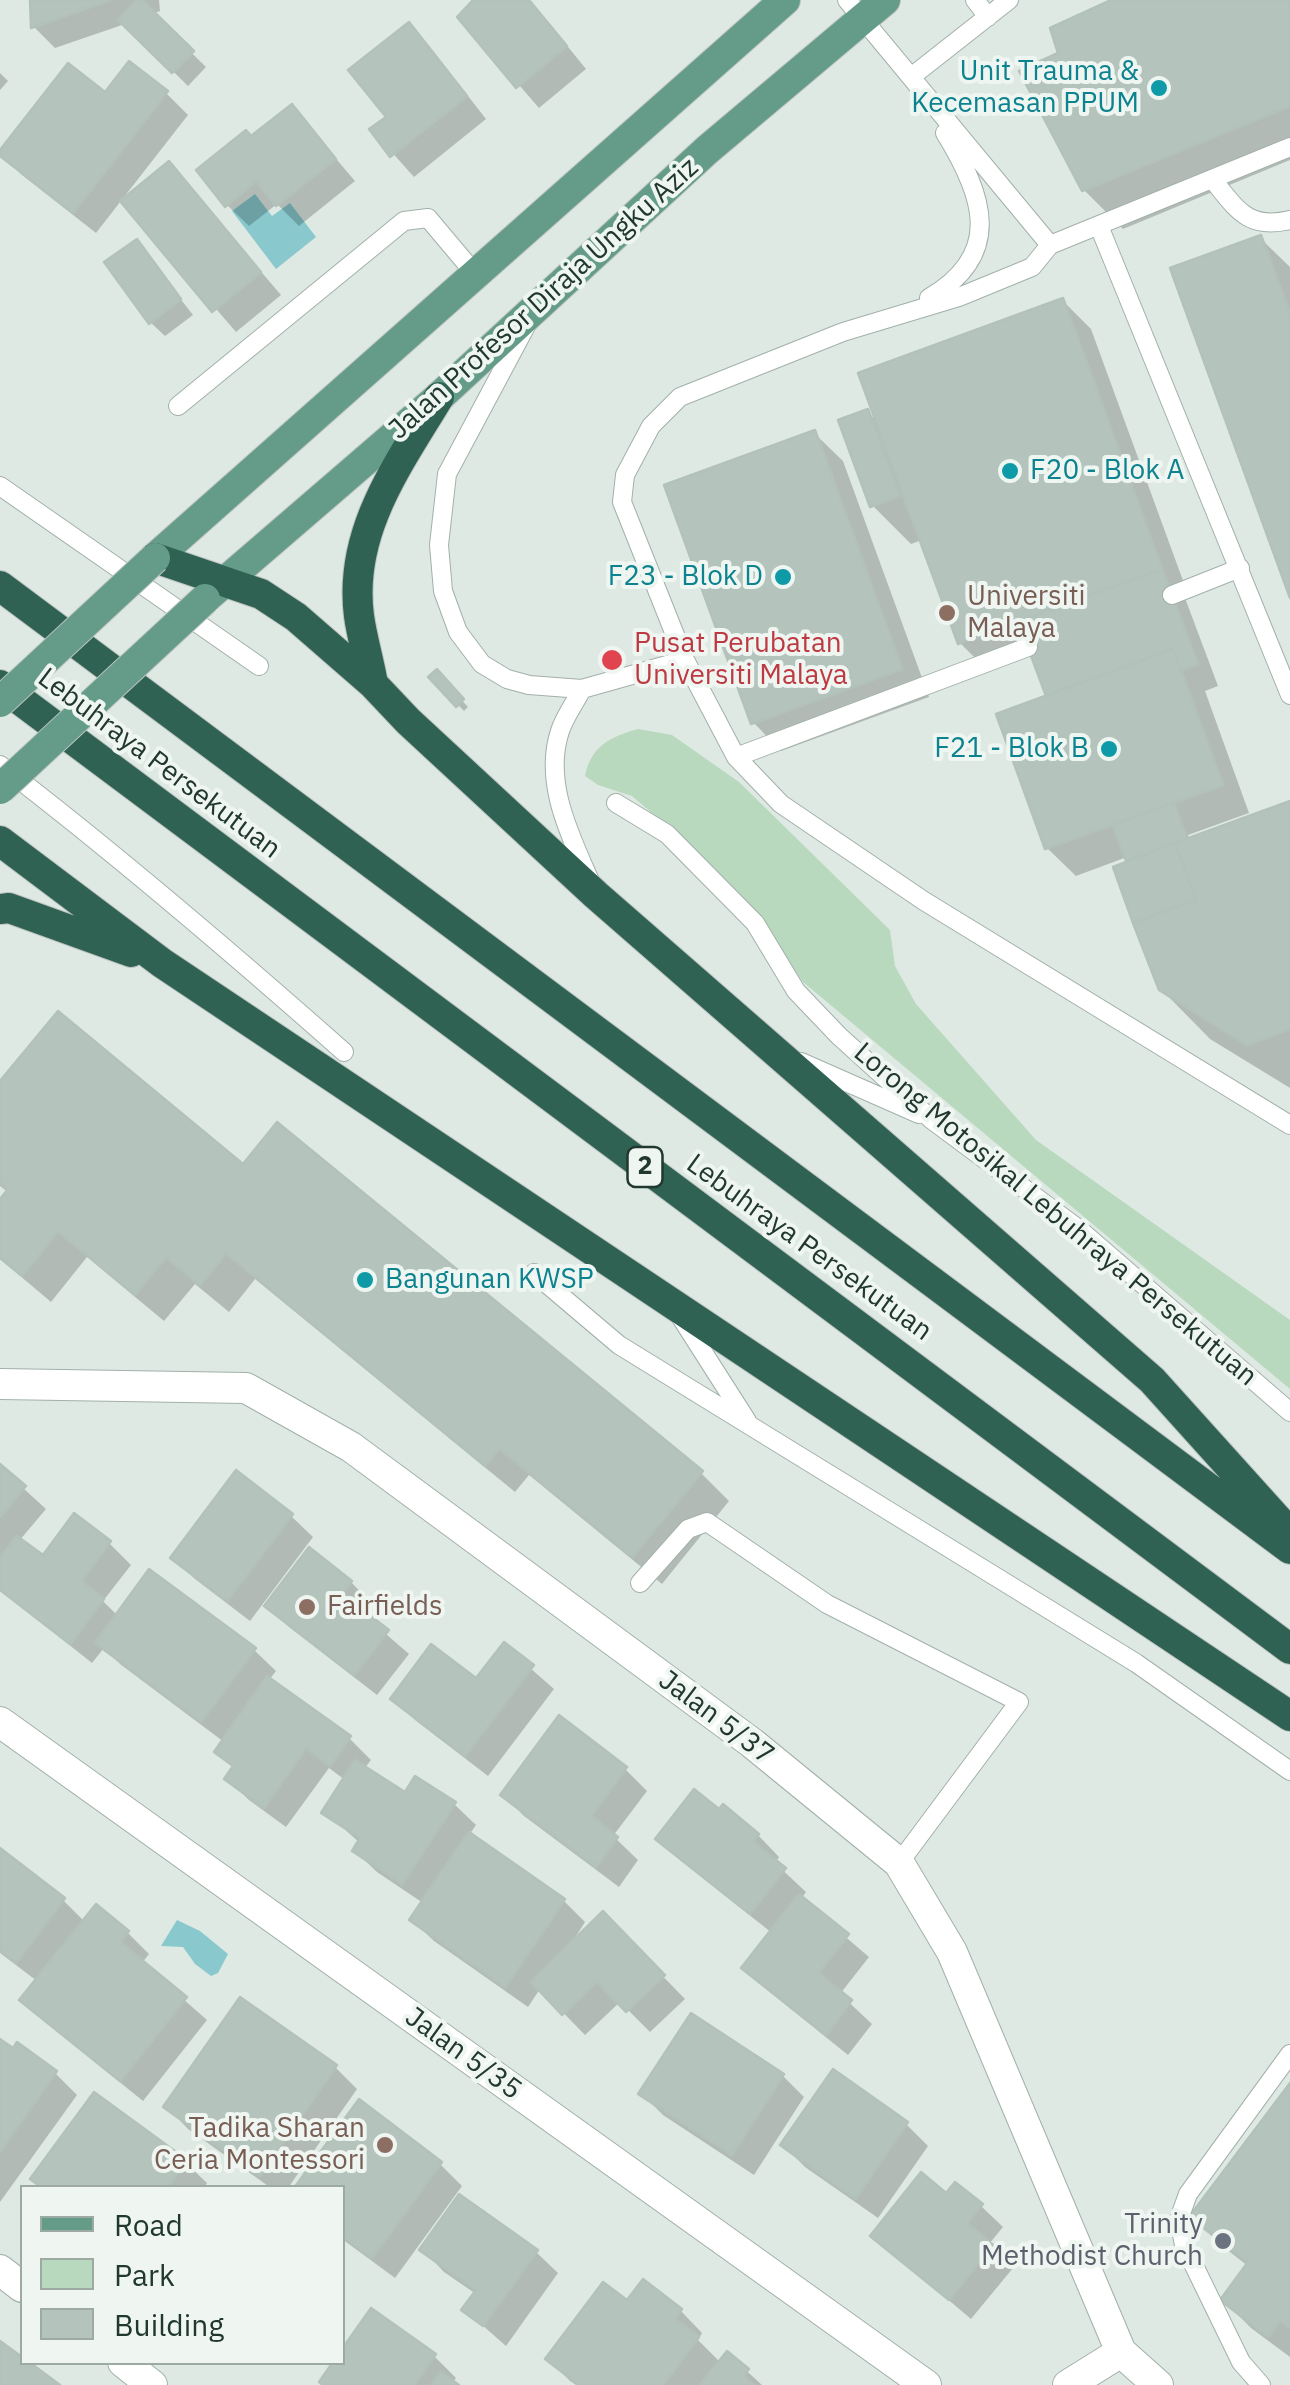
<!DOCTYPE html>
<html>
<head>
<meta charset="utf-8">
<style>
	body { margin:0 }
	#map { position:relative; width:1290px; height:2385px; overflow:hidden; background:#dfe9e3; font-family:"IBM Plex Sans",sans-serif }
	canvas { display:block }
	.legend { position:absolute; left:20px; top:2185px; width:325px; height:180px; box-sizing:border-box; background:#eff6f2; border:2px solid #9daaa4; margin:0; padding:12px 18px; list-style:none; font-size:30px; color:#213830 }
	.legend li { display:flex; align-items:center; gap:20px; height:50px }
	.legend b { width:50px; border:2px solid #9daaa4 }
</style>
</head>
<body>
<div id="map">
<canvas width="1290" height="2385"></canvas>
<ul class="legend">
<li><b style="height:12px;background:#659c89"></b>Road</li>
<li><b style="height:28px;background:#b8d9be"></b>Park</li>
<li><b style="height:28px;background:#b4c4bc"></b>Building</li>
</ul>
</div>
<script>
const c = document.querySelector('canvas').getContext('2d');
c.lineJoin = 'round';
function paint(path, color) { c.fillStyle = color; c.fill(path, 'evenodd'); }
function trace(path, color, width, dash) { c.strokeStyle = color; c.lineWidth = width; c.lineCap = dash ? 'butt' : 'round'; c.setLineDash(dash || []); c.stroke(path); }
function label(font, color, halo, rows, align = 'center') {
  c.font = font + ' "IBM Plex Sans",sans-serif'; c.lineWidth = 8; c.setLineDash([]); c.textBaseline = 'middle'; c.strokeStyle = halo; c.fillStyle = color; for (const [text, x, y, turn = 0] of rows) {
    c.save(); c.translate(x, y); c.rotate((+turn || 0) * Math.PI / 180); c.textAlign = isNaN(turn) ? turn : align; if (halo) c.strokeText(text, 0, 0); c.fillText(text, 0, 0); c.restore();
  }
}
paint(new Path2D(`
	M638,729L672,735L739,782L890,930L895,966L916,1004L1036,1140L1290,1320V1389L803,982L750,909L674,832L632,796L598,785L585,776C591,746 610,737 638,729Z`), '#b8d9be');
paint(new Path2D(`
	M255,194L272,216L290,203L316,237L276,269L232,211Z
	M177,1920L200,1931L228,1954L218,1973L211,1976L195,1964L183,1947L161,1946Z`), '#89c8cc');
paint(new Path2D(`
	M32,0H159L160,11L152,14L206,67L188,86L125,24L55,48L34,27Z
	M477,0H530L586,69L539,108L460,17Z
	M1117,0H1290V160L1123,229L1084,190L1061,54Z
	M408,26L430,47L486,119L414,177L372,130L389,117Z
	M0,73L8,81L0,90Z
	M166,93L188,115L96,233L22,175L1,154L105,95Z
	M292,107L355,181L299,226L277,204L249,226L227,205L252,139Z
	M169,164L281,295L236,332L124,202Z
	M1260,238L1290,267V591Z
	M136,242L193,315L165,336L150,322Z
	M1062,300L1091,329L1189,597L1185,598L1218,686L1205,691L1249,813L1188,835L1190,840L1290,804V1088L1210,1039L1161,989L1127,857L1076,876L1047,848L1049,697L1033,654L988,671L960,643L922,540L911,544L872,505L867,412L879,423Z
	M814,433L843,461L929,697L781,751L753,722Z
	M436,672L468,707L464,711L431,677Z
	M0,1085L701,1473L729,1501L662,1584L529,1475L515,1492L255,1279L229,1312L195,1284L164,1321L87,1257L51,1302L0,1259V1203L9,1193L0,1186Z
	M0,1467L46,1509L19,1541L43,1559L109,1543L131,1565L103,1601L118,1616L254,1650L276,1671L269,1680L349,1738L371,1760L364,1769L405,1796L454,1804L476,1825L469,1835L564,1901L585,1922L573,1941L603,1915L685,1999L650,2032L620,2002L585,2035L540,1989L528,2007L434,1941L412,1920L423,1903L377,1872L355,1851L360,1843L325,1812L345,1780L329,1768L286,1827L249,1800L227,1779L234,1768L217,1751L224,1742L120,1664L104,1648L92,1663L0,1590Z
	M291,1516L313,1537L250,1621L195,1579L173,1558Z
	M351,1582L372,1604L364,1615L409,1654L377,1695L289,1627L268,1606Z
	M504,1645L554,1689L488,1776L415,1720L393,1698L476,1681Z
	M625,1769L647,1791L613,1836L638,1860L619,1887L524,1816L503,1795Z
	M758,1835L779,1857L775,1863L806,1892L801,1899L869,1957L840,1994L872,2024L848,2055L766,1989L744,1968L772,1933L680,1860L658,1839Z
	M0,1852L63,1900L85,1922L127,1932L149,1954L142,1963L207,2020L143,2101L44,2021L23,2000L37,1981L0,1953Z
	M0,2042L13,2052L18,2046L55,2073L77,2095L0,2202Z
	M335,2067L357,2089L288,2188H271L188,2129L167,2107Z
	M783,2076L804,2097L754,2175L663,2115L642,2094Z
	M1290,2087V2357L1251,2328L1223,2300L1248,2266L1221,2245L1192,2217Z
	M906,2124L928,2146L878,2218L805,2167L783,2145Z
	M185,2162L207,2183L204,2188H42Z
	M440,2164L462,2186L395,2278L342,2239V2188Z
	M947,2197L981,2206L1003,2227L989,2244L1013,2268L971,2319L873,2236Z
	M423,2250L536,2252L558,2273L506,2346L465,2310L476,2294L444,2272Z
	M643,2283L681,2311L702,2333L698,2340L721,2363L728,2354L762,2385H576L570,2381L548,2359L627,2304Z
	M434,2356L456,2378L452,2383L455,2385H325Z`), '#0003');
const building = new Path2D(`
	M30,0H110L31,28Z
	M137,0H142L194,51L172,73L118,20Z
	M473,0H529L567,46L516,88L457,17Z
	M1111,0H1290V106L1082,191L1019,71L1058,53L1050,28Z
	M409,22L467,96L390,157L369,129L386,117L348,70Z
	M129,61L168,91L73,213L0,156V150L68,63L105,92Z
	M292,104L336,159L276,206L256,181L225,207L196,170L246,130L251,136Z
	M169,161L261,272L212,312L120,201Z
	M1261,235L1290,314V598L1170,268Z
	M137,239L181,299L149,324L104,262Z
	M1063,298L1162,569L958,644L858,373Z
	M868,409L900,496L870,507L838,420Z
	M815,430L902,669L751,724L664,485Z
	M1162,569L1198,664L1181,670L1173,649L1046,696L1018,621Z
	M1173,649L1223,785L1045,849L996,714Z
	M437,669L464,699L456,707L428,677Z
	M1290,801V1029L1247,1045L1159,990L1133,923L1196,900L1175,843Z
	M1174,803L1187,839L1126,861L1113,825Z
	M1175,843L1196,900L1133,923L1113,867Z
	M58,1011L243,1164L277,1122L703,1471L632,1557L499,1448L485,1466L226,1253L200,1285L166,1257L135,1295L58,1231L22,1276L0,1258V1199L8,1189L0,1183V1081Z
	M0,1464L26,1486L0,1517Z
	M236,1470L293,1514L227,1601L170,1558Z
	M74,1513L111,1541L81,1581L104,1599L70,1644L0,1590V1557L17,1536L43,1555Z
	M309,1547L352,1581L342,1594L389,1630L354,1675L264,1606Z
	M149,1569L256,1648L201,1722L95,1643Z
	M504,1642L534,1665L465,1756L390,1699L431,1644L476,1678Z
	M267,1676L351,1736L330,1766L306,1748L264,1808L224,1779L233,1766L214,1752Z
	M559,1715L627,1767L591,1816L618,1837L596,1867L500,1795Z
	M355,1760L405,1792L415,1776L456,1802L402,1884L352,1851L360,1838L321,1813Z
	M694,1789L719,1809L723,1804L759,1834L753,1842L786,1868L750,1914L655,1839Z
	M469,1832L565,1899L505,1987L409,1920Z
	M0,1848L65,1898L16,1963L0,1951Z
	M799,1894L849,1934L818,1973L852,2000L826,2035L741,1968Z
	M96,1904L129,1931L120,1942L187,1997L120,2081L19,2000Z
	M603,1911L665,1975L626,2012L597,1982L562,2015L531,1982Z
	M240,1997L337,2065L260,2176L163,2107Z
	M691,2013L784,2074L732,2155L638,2094Z
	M0,2039L13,2048L17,2042L57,2071L0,2151Z
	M833,2069L908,2122L855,2199L780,2145Z
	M1290,2083V2328L1280,2321L1268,2337L1220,2300L1248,2262L1189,2217Z
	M94,2092L187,2160L167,2188H42L30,2179Z
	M359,2099L442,2162L372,2258L342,2236V2188H294Z
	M921,2172L946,2193L955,2182L983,2204L967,2223L993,2245L949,2300L870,2236Z
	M459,2194L538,2250L483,2326L461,2310L476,2290L419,2250Z
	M643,2279L682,2309L675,2319L699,2337L663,2385H579L545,2359L603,2282L627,2300Z
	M371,2308L436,2354L414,2385H323L319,2382L333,2362H342V2349Z
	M0,2341L22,2357V2362H29L60,2385H0Z
	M727,2351L749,2369L743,2376L754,2385H700Z
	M441,2372L459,2385H431Z`);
paint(building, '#b4c4bc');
trace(building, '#b2c2ba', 2.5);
const lane = new Path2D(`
	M847,0L1050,245
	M975,0L988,17
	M911,77L1009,0
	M1290,147L1050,245L1032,267L959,297L843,332L680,397L651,426L625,475L622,502L685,660L736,757L781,804L924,901L1290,1125
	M1212,179C1237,209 1247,230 1290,220
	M1099,226L1290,695
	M929,298C1004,254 984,196 945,133
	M526,326L447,474L439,545L443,591L458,632L482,664L507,679L529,685L582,689L685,660
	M178,406L404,221L428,218L476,275
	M0,486L259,666
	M1172,595L1240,568
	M582,689C575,703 565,716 560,731C543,782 570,835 590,881
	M736,757L1028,647
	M0,765C119,856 232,953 344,1052
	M616,803L667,834L755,923L796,991L839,1036L932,1120L1080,1230L1290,1412
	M801,1062L919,1114
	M534,1273L619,1345L1136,1663L1290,1771
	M680,1316L747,1421
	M640,1583L688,1529L707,1522L827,1604L1019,1702L899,1863
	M1261,2385L1241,2362L1184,2245L1179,2219L1188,2194L1290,2054`);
const street = new Path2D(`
	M0,1384L246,1388L351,1447L752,1743L899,1863L952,1952L1121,2352L1158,2385
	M0,1722L926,2385
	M0,2270L22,2287
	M123,2362L152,2385
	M1068,2385L1121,2352`);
const primary = new Path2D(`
	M155,558L785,0
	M207,597L439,397L707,150L885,0`);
const highway = new Path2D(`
	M155,558L261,594L296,617L373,684L408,721L596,895L1152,1380L1288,1531
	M0,586L1290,1549
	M373,684C369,661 362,638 359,616C348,532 398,465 439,397
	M0,685L1290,1649
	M0,841L162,963L1290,1716
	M0,909L9,908L131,952`);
trace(lane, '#a2b0aa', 20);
trace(street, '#a2b0aa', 32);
trace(primary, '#bcc3c1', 32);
trace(highway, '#bcc3c1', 32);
trace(lane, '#fff', 18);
trace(street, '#fff', 30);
trace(primary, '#659c89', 30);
trace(highway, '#2f6253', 30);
const primaryBridge = new Path2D(`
	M0,702L155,558
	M0,789L205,599`);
trace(primaryBridge, '#bcc3c1', 32, []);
trace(primaryBridge, '#659c89', 30);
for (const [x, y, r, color] of [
	[1159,88,10,"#0f9aa8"],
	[1010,471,10,"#0f9aa8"],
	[783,577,10,"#0f9aa8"],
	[947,613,10,"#8d6e63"],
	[612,660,12,"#e0444e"],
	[1109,749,10,"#0f9aa8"],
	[365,1280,10,"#0f9aa8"],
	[307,1607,10,"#8d6e63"],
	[385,2145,10,"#8d6e63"],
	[1223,2241,10,"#6b7280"]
]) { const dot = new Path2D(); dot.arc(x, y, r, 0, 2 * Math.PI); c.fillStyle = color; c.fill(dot); trace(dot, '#eff6f2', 4); }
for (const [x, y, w] of [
	[645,1167,35]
]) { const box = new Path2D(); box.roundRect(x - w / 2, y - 20, w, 40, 8); c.fillStyle = '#eff6f2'; c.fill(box); trace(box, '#213830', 2.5); }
label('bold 25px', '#213830', null, [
	["2",645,1167]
]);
label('28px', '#0d838f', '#eff6f2', [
	["Unit Trauma &",1139,72],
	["Kecemasan PPUM",1139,104],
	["F20 - Blok A",1030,471,"left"],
	["F23 - Blok D",763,577],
	["F21 - Blok B",1089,749],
	["Bangunan KWSP",385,1280,"left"]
], 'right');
label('28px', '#213830', '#eff6f2', [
	["Jalan Profesor Diraja Ungku Aziz",544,299,-42],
	["Lebuhraya Persekutuan",159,764,37],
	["Lorong Motosikal Lebuhraya Persekutuan",1055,1215,40],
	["Lebuhraya Persekutuan",809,1248,36],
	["Jalan 5/37",716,1718,37],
	["Jalan 5/35",463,2054,36]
]);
label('28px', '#785e54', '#eff6f2', [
	["Universiti",967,597],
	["Malaya",967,629],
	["Fairfields",327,1607],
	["Tadika Sharan",365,2129,"right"],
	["Ceria Montessori",365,2161,"right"]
], 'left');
label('28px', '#be3a42', '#eff6f2', [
	["Pusat Perubatan",634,644],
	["Universiti Malaya",634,676]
], 'left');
label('28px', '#5b616d', '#eff6f2', [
	["Trinity",1203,2225],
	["Methodist Church",1203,2257]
], 'right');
</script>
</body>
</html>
